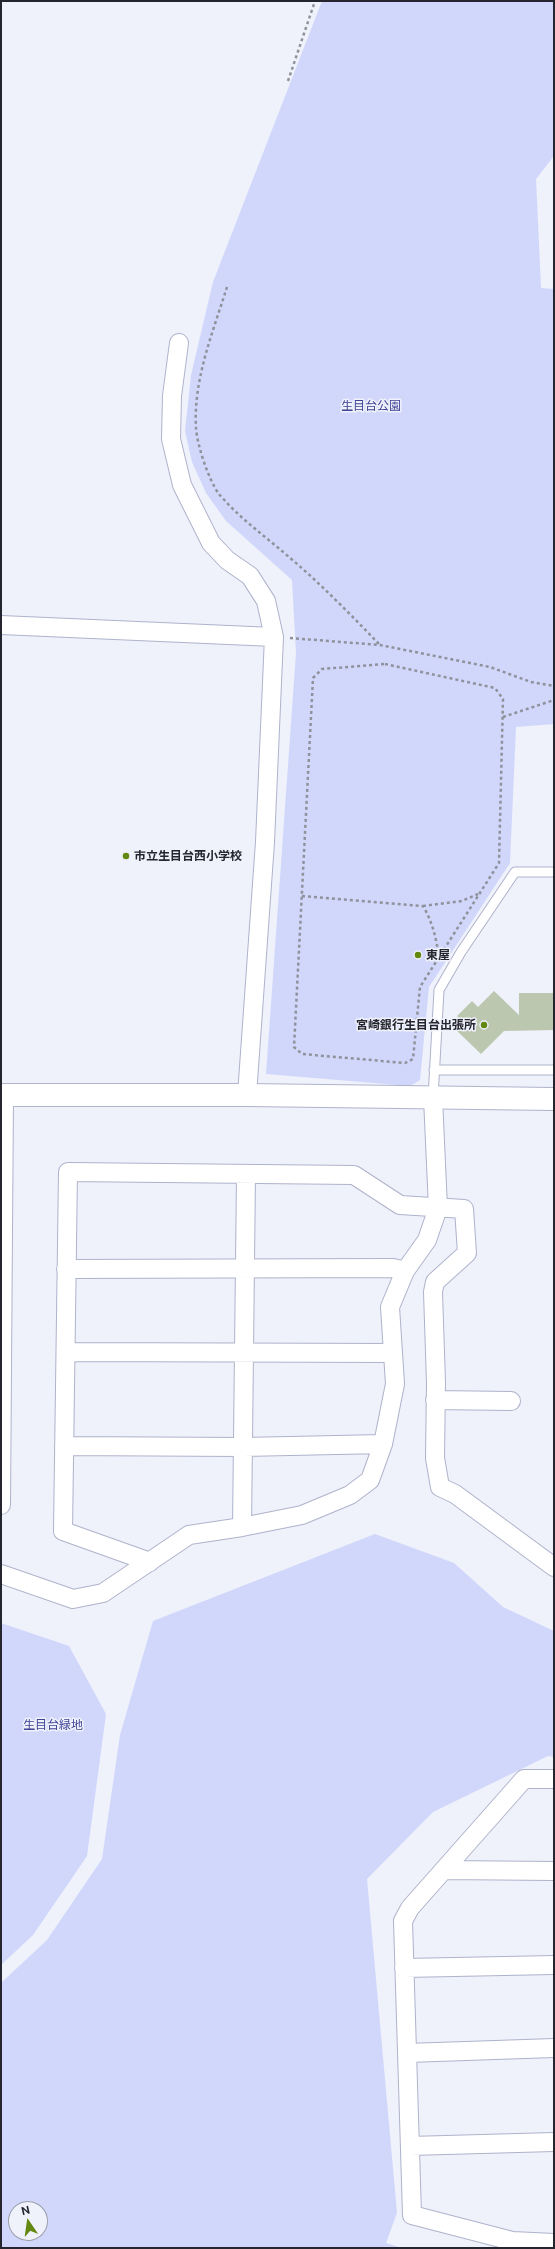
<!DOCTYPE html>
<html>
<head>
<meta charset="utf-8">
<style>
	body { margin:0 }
	#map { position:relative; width:555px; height:2249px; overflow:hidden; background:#eff1fb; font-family:"Public Sans",sans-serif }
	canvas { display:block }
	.frame { position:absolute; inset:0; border:2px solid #24252e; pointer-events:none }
	.north { position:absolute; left:8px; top:2201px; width:40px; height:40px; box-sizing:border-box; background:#eff1fb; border:1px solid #9e9fa9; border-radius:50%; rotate:347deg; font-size:11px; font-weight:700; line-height:16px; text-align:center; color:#24252e }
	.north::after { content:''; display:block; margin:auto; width:14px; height:18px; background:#628810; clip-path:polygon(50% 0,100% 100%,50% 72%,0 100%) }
</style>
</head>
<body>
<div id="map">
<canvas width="555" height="2249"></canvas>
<div class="frame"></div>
<div class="north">N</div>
</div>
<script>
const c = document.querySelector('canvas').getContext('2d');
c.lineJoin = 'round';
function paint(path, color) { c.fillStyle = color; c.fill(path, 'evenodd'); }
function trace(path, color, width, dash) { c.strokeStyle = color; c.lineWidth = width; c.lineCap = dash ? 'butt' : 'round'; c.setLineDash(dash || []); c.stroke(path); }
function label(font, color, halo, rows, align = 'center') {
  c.font = font + ' "Public Sans","Noto Sans JP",sans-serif'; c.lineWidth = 3; c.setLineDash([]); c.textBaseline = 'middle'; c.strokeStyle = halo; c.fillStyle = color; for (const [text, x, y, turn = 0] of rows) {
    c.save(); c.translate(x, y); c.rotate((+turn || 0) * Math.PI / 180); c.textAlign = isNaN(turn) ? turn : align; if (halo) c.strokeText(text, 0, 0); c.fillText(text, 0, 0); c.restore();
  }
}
paint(new Path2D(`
	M322,1H554V156L536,179L541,288L554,289V724L516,727L510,863L429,987L420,1080L410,1086L266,1074L296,653L292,580L226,521L206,493L192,462L185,431L191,375L213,282Z
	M375,1534L454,1563L503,1607L554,1631V1757L548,1756L433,1812L367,1879L397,2213L386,2243L402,2248H1V1983L47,1940L102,1859L120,1735L153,1621ZM16,2209H40V2233H16Z
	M1,1623L69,1646L106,1714L87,1856L33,1935L1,1965Z`), '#d0d7fb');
paint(new Path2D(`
	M494,991L519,1015V993H554V1030L504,1031L481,1054L455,1029L462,1021L457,1016L472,1001L478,1007Z`), '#bcc7b0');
const lane = new Path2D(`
	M434,1070H554
	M433,1098L439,990L461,952L515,872H554`);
const street = new Path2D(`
	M179,343L172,396L171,439L182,485L211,543L227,560L250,576L266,601L274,637L265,842L247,1095
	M1,625L274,637
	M66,1269L393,1268L405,1271
	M66,1352L393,1353
	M435,1400L511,1401
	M64,1446L243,1447L383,1444
	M1,1505L4,1095
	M242,1527L246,1175
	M150,1562L63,1531L68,1172L354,1175L400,1205L464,1209L467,1253L435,1282L433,1292L436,1383L435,1458L440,1487L455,1494L554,1567
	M1,1574L73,1599L103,1593L189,1535L242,1527L302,1515L350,1495L370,1480L383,1444L395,1384L390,1307L405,1271L427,1240L438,1208L433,1098
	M554,1779H524L410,1908L403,1921L412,2215L512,2241L554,2243
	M444,1870L554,1871
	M404,1968L554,1965
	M407,2053L554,2048
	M410,2146L554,2142`);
const secondary = new Path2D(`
	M1,1095H247L554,1099`);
trace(lane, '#afb3cb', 11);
trace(street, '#afb3cb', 20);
trace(secondary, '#afb3cb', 24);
trace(new Path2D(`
	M288,81L315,1
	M227,287C213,332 193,380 196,428C197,445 209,481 219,494C239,518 265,536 289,557C321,584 351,615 380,645
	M290,638L380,645L490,667L531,682L554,686
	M385,664L495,688L503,699L499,863L420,987L413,1059L405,1063L302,1054L294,1047L313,678L322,669Z
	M503,717L554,700
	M302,896L423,906C433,923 436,938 439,957
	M423,906L462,901L478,894`), '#90929b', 2.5, [3, 3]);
trace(lane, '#fff', 9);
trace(street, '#fff', 18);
trace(secondary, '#fff', 22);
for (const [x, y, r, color] of [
	[126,856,4,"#628810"],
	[418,955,4,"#628810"],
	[484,1025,4,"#628810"]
]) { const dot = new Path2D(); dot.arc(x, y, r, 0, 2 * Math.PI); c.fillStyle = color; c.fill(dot); trace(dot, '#eff1fb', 1.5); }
label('12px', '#3f4395', '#eff1fb', [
	["生目台公園",371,406],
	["生目台緑地",53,1725]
]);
label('bold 12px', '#24252e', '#eff1fb', [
	["市立生目台西小学校",134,856],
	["東屋",426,955],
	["宮崎銀行生目台出張所",476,1025,"right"]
], 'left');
</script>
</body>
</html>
